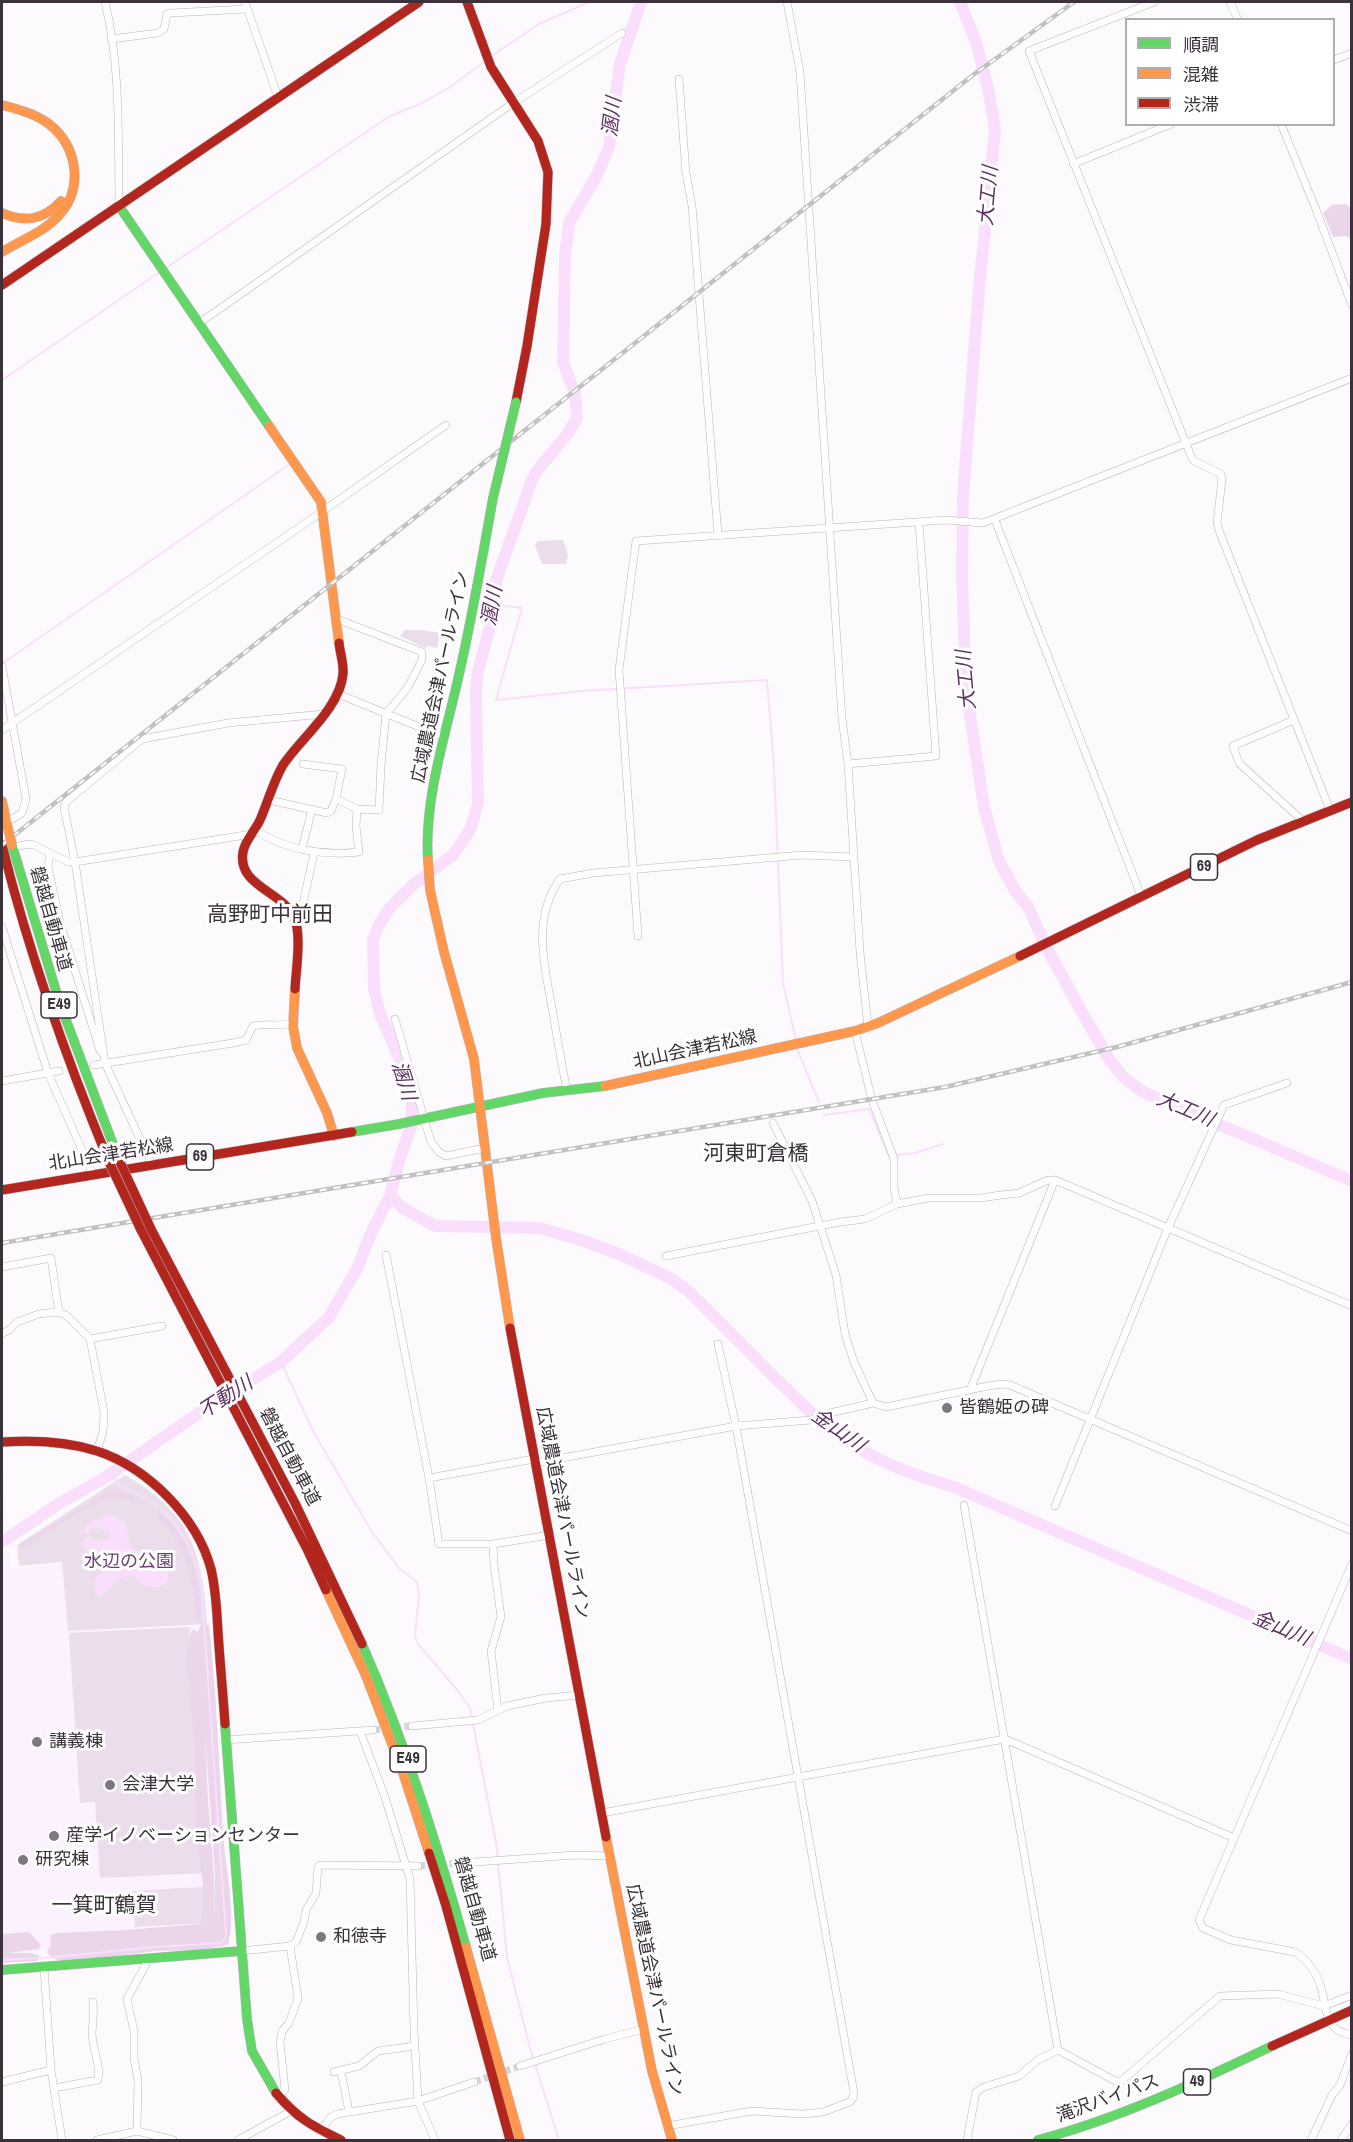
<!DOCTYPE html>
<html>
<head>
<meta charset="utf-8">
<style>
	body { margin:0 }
	#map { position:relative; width:1353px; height:2142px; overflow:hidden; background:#fdfafd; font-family:"Archivo Narrow","Noto Sans JP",sans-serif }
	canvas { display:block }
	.frame { position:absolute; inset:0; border:3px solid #3a313b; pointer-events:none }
	.legend { position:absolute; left:1125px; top:18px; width:210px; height:108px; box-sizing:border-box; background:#fff; border:2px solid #b0adb1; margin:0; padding:8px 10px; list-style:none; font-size:18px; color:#3a313b }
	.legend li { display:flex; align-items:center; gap:12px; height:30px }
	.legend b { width:30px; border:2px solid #b0adb1 }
</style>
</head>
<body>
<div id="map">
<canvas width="1353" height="2142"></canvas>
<div class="frame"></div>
<ul class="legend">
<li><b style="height:8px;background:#63d668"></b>順調</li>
<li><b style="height:8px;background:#ff974d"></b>混雑</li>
<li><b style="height:8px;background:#b3261e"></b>渋滞</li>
</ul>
</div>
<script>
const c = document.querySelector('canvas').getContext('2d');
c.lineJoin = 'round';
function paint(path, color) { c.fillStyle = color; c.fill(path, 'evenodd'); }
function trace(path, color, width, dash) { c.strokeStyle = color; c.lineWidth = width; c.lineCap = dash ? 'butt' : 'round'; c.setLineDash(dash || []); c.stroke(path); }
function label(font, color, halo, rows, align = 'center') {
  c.font = font + ' "Archivo Narrow","Noto Sans JP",sans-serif'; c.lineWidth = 6; c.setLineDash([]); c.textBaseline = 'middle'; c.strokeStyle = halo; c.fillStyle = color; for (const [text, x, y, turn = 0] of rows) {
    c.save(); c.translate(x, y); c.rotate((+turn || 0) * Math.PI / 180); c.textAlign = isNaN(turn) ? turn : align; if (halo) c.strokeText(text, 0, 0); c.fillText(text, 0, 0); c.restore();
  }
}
paint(new Path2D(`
	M2,1455L7,1527L2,1531Z
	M8,1552L11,1569L62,1563L68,1631L208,1625L227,1938L2,1954V1556Z`), '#fcf1fe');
paint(new Path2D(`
	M563,540L568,554L566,564H542L535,545L538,541Z
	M405,630H420L440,633L437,648L428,646L425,648L400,636Z
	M125,1475C190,1512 203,1552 207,1624L68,1631L62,1562L19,1566L17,1545Z
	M189,1627L205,1873L100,1878L95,1802L80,1803L69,1633Z
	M203,1887L206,1923L135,1927L132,1891Z`), '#ebddec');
paint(new Path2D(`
	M1346,204L1351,208V239L1346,236L1333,237L1323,213L1332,205Z
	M111,1490L123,1491L137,1498L138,1501L134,1503C127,1500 120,1496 112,1497C93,1500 41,1537 23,1549L19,1546L20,1544Z
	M160,1513C167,1519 174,1525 179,1533C193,1553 203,1595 200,1619L196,1617C193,1577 187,1546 157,1517L156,1514Z
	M202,1623L209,1625C217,1698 219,1771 224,1845C227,1875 236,1916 228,1945L199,1950L156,1951L69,1962L54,1959L47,1953L49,1947H52L50,1946L51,1935L57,1933L126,1930L200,1924L203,1911V1884L196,1832L195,1747L186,1659L191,1632L195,1629L197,1633ZM205,1733L215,1871V1925L214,1876L208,1801Z
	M29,1932L41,1945L38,1949L7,1953H30L39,1955L38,1961L2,1963V1934Z`), '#ead5eb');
paint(new Path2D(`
	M109,1514C131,1522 126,1528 131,1547L144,1554L161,1559L169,1575L167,1583C156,1591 144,1588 137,1577C118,1572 113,1586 101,1596H97L95,1594L94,1586L96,1577C116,1569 100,1553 86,1551L83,1541L88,1537L85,1532L79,1535L91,1522ZM96,1527L109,1532L110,1536L108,1539L96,1542L92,1540L89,1533L91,1529Z`), '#fadffd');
trace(new Path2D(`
	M490,57L539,24L589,2
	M166,268L390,116L420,104L450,87L485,61
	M2,380L161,271
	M496,605L522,608L496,700L582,691L767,680L774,767L783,983L796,1040
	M3,663L290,464L257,416
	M797,1049L819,1102
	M824,1115L869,1109L889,1156L915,1153L943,1144
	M281,1362L313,1431L372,1532L400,1569L417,1582L419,1597L415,1635L418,1644L458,1691L470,1708L497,1848L498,1858
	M498,1863L507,1957L530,2048L559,2140
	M2,1960L56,1957L156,1947L221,1943L226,1936L201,1579C191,1546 178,1518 147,1499C131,1489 121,1492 111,1473`), '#fadffd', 2);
trace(new Path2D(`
	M960,2L976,42L988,88L995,130L979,289L963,496L962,578L966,689L984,807L999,861L1016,892L1027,905L1050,954L1083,1014L1109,1059L1124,1078L1143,1092L1352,1181
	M390,1196L403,1208L435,1226L539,1228L578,1239L619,1254L670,1278L687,1290C717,1319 746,1349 775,1378C802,1404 828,1430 860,1449C890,1467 921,1477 954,1487L1352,1659
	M2,1542L60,1503L108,1476L209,1406L281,1362L329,1317L357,1269L371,1233L390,1196L400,1158L411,1127L412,1098L404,1069L379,1011L374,989L373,939L379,925L388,910L413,885L453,855L471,828L478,803L476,690L478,671L496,605V581L532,480L536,472L569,432L577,418L575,394L563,362L565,257L569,223L597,175L609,147L620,64L641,2`), '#fadffd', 12);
trace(new Path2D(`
	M373,1730L412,1726
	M418,1866L461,1863
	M474,2082L520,2066`), '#d6d2d6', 7, [7, 3.5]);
const street = new Path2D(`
	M105,2C121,67 118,138 119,206
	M245,2L278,97
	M787,2L800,72L842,718L848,764L860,952L868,1027
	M1154,2L1029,51L1191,456L1194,461L1221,474L1222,479L1217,523L1220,533L1330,810
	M1230,2L1238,20
	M111,39L158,33L164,29L167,14L171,13L247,9
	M1334,60L1352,53
	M679,79L686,173L692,206L718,535
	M1281,124L1315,207L1352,305
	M1073,164L1171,124
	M198,324L513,103L622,33
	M995,520L1142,898
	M2,666L26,799L22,813L12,819
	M338,694L444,737
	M1294,720L1233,746L1239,763L1303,821
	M2,730L313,518L446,425
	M848,764L936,756L919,523
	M336,799L357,809L379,810L381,765L386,714L408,687L422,660V652L337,619
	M269,800L327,813L331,811L336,799L342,769L303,764
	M255,830C285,850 323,856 359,852L356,826L357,809
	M19,846L29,844L34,845L68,862H75L252,834
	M302,849L312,809
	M50,854L48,867L60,922L100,1051
	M296,922L302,908L314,853
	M2,927L48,1073L93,1175
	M638,936L619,670L636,541L946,520L983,523L1352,378
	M395,1019L431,1142L439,1152L446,1156L485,1148
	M104,1061L152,1165
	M105,1063L75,862L64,807L66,802L142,739L228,723L324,714
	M94,1065L233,1043L246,1040L253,1026C267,1023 278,1027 293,1023
	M2,1081L59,1071
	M567,1091C562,1065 557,1039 553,1013C545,969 531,919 560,879L593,873L802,855L853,857
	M773,1123L812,1201L836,1275L845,1334L854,1362L873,1403
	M897,1204L928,1198H981L1001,1195L1019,1193L1048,1180H1055L1352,1306
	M386,1255L429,1478L439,1544H493L550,1535
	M666,1256L840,1222L865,1219L897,1204L894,1188V1159L872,1100L855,1031
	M2,1267L51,1258L59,1313
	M2,1334L9,1330L17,1322L39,1314L57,1312L66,1315L90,1339L104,1412L103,1432L97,1451
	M90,1339L162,1326
	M970,1390L1055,1180
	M535,1463L736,1426L811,1420L830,1413L873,1403L886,1407L988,1386L1003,1384L1010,1385L1352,1531
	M429,1478L534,1459
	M964,1505L1058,2050
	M1055,1506L1168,1228L1224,1105L1287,1083
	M493,1544L494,1565L501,1617L491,1651L498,1710
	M1352,1564L1199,1920L1203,1928L1231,1940L1295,1952C1309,1961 1318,1975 1322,1991C1327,2012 1325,2031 1352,2035
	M412,1726L478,1720L507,1706L546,1698L580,1695
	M360,1731L385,1797L410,1879L414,2030L418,2101L435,2140
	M225,1740L373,1730
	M602,1813L1005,1739L1234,1838
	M461,1863L576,1855L610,1856
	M241,1951L290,1946
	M44,1967L51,2070L62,2140
	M520,2066L605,2039L644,2029
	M341,2071L349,2112
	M334,2072L359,2066L378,2051L415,2046
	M2,2082L51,2070
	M54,2088L98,2080C101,2063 92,2049 92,2032C93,2022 94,2013 93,2002
	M277,2097L285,2090L280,2042L282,2031L289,2023L298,1998L290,1946L296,1942L304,1922L306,1910L316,1893L318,1867L320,1865L418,1866
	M667,2126L752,2111L803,2114L823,2112L850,2102L853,2098L854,2093L736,1426L718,1344
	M137,2131L138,2081L134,2058V2031L127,1999L146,1964L145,1959
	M320,2131L331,2117L337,2114L418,2101L474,2082
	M97,2140L137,2131L173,2140
	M238,2140L291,2111
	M967,2140L976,2092L984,2087L1019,2076L1038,2060L1058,2050L1119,2083L1220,1996L1278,1994L1324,2006L1352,1995
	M1311,2140L1332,2095L1340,2085L1352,2054
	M1341,2140L1352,2124`);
const fast = new Path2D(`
	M119,206L269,426
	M12,845L60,1004L119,1160
	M428,860C424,800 445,737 458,679C472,619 482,559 493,498
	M352,1132L399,1124L543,1093L605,1086
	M362,1644C405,1742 437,1844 466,1947
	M225,1724L247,2019L252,2051L276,2093
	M2,1970L241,1951
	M1038,2140C1120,2118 1195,2083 1272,2046`);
const slow = new Path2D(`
	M2,105C18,109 36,114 49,124C77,146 84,187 60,214C45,232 21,240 2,252
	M2,213C25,223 44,220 61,201
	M269,426L321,502L339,643
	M2,801L7,824
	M428,860L430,890L444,952L474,1059L496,1238L510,1328
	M295,989L293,1026L297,1048L327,1113L334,1136
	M605,1086L855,1031L878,1023L1020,956
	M326,1590L366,1676L403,1773L429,1853
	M606,1837L652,2071L672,2140
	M466,1947L520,2140`);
const jam = new Path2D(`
	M467,2L491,67L538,141L548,172L546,224L527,346L516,402
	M2,285L419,2
	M2,845C29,954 66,1058 109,1162
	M1020,956L1257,840L1352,802
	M295,989C296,970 302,934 294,917C282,891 237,886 243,852C245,840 255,831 260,820C268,802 273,782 283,765C301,738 340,708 343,674C344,664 340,653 339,643
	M2,1190L352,1132
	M151,1229L295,1503L362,1644
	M141,1230L308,1551L326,1590
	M510,1328L606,1837
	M2,1442C34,1440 66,1441 97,1451C148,1468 197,1517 211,1569C216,1590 217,1611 218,1632C220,1663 223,1693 225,1724
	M429,1853L446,1906L510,2140
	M1272,2046L1352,2010
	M276,2093C297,2118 312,2126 341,2140`);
trace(street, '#bab5bb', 8);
trace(fast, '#bab5bb', 10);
trace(slow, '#bab5bb', 10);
trace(jam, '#bab5bb', 10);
trace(street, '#fffeff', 7);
trace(fast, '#63d668', 9);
trace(slow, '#ff974d', 9);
trace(jam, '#b3261e', 9);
const rail = new Path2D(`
	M2,845L973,75L1074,2
	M2,1243L945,1087L1117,1047L1352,982`);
trace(rail, '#c2c1c2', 4.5);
trace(rail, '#fff', 2, [7]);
const fastBridge = new Path2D(`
	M493,498L516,402`);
const slowBridge = new Path2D(`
	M7,824L12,845`);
const jamBridge = new Path2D(`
	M119,1160L151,1229
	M109,1162L141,1230`);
trace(fastBridge, '#bab5bb', 10, []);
trace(slowBridge, '#bab5bb', 10, []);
trace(jamBridge, '#bab5bb', 10, []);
trace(fastBridge, '#63d668', 9);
trace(slowBridge, '#ff974d', 9);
trace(jamBridge, '#b3261e', 9);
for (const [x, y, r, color] of [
	[947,1408,6,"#7e777f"],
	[37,1742,6,"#7e777f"],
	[110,1785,6,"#7e777f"],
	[54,1836,6,"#7e777f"],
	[23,1860,6,"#7e777f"],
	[321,1937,6,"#7e777f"]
]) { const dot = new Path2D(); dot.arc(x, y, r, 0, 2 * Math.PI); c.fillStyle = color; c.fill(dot); trace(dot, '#fff', 2); }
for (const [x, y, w] of [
	[1204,867,27],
	[59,1005,36],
	[200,1157,27],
	[408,1759,36],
	[1197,2082,27]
]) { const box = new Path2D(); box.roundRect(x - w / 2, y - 13, w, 26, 4.5); c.fillStyle = '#fff'; c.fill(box); trace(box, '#3a313b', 1.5); }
label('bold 16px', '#3a313b', null, [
	["69",1204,867],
	["E49",59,1005],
	["69",200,1157],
	["E49",408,1759],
	["49",1197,2082]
]);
label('18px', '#3a313b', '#fff', [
	["広域農道会津パールライン",441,677,-78],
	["磐越自動車道",50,919,74],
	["北山会津若松線",695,1050,-12],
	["北山会津若松線",111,1155,-9],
	["磐越自動車道",289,1457,62],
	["広域農道会津パールライン",562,1513,79],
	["磐越自動車道",474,1909,74],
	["広域農道会津パールライン",654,1990,78],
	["滝沢バイパス",1108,2099,-20]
]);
label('18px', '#3a313b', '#fff', [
	["皆鶴姫の碑",959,1408],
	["講義棟",49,1742],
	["会津大学",122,1785],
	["産学イノベーションセンター",66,1836],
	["研究棟",35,1860],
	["和徳寺",333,1937]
], 'left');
label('18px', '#6c3e71', '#fff', [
	["水辺の公園",129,1562]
]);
label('italic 20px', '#5f3264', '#fff', [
	["溷川",613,117,-83],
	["大工川",989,196,-85],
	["溷川",493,606,-80],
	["大工川",967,680,-95],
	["溷川",403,1081,73],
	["大工川",1185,1110,23],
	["不動川",226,1398,-33],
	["金山川",838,1431,35],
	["金山川",1281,1629,23]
]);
label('21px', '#3a313b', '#fff', [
	["高野町中前田",270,915],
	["河東町倉橋",756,1154],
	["一箕町鶴賀",104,1906]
]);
</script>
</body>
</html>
